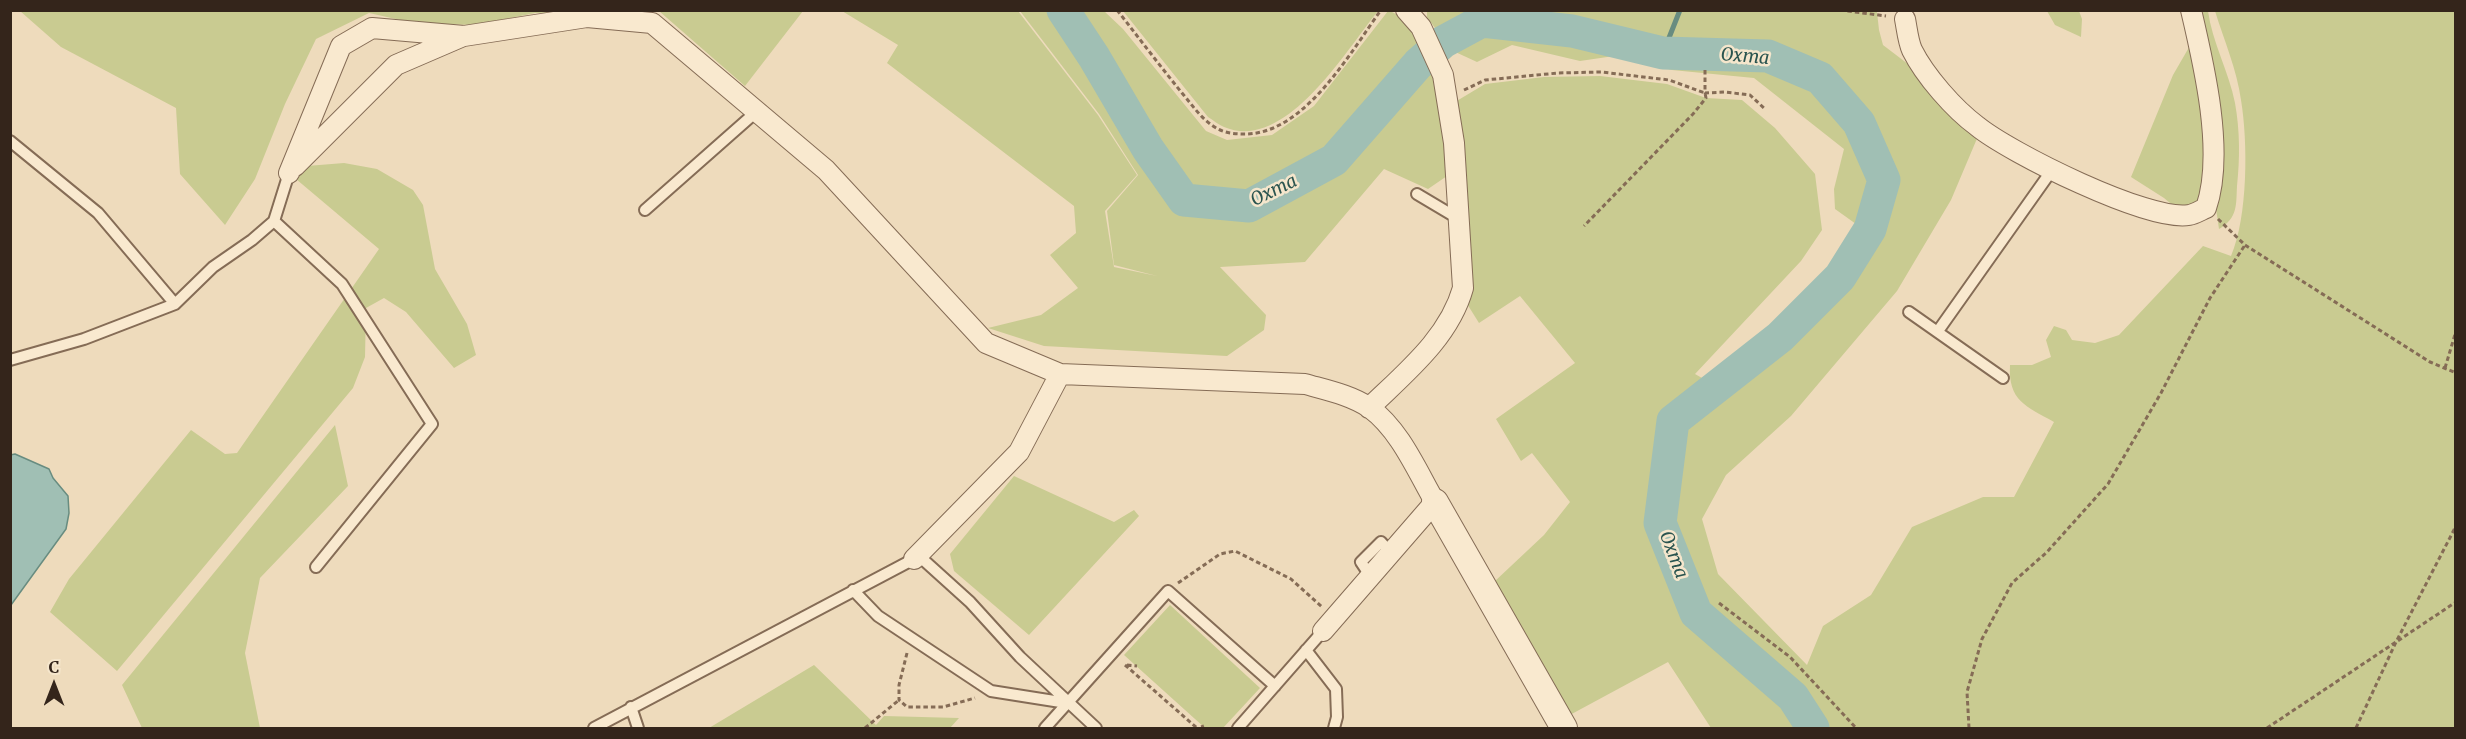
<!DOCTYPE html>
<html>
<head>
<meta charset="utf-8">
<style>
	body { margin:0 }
	#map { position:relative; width:2466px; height:739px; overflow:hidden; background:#eedbbc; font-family:Merriweather,serif }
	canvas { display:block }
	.frame { position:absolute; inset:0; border:12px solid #34251b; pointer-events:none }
	.north { position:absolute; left:24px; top:655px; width:60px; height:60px; -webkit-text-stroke:4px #f5e6cc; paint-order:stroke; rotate:0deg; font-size:16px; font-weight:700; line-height:24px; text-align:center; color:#34251b }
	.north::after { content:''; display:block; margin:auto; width:21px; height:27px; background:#34251b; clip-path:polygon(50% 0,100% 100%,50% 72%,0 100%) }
</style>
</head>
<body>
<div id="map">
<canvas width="2466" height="739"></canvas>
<div class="frame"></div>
<div class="north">С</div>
</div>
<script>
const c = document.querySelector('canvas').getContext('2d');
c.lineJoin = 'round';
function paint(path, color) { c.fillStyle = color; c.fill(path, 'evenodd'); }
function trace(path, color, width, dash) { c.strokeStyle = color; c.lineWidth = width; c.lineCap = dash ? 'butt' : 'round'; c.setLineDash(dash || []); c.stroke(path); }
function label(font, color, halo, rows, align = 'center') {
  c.font = font + ' Merriweather,serif'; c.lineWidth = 5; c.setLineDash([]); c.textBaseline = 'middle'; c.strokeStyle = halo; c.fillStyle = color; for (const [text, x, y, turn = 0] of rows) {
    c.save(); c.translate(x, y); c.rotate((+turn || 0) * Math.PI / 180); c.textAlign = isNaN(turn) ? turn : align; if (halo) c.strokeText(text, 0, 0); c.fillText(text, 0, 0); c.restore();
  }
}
paint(new Path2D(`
	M20,11H628L535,13L476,25L414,23L369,13L316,39L285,104L255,179L225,225L180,174L176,108L61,47Z
	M659,11H803L745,86Z
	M842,11H1018L1098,115L1137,175L1105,211L1114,267L1157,276L1114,265L1107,211L1138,175L1099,114L1020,11H1104L1123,29L1206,131L1227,140L1272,135L1314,106L1388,11C1405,12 1435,63 1438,79C1443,111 1444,144 1447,176L1428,189L1384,169L1305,262L1220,267L1266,315L1264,330L1227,356L1044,346L988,328L1041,315L1078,288L1050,255L1076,233L1074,206L887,63L898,45Z
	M1123,11H1378C1346,50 1286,153 1224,127C1219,125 1213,120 1208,117Z
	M1427,11H1871L1877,12L1879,30L1883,45L1984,122L1951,200L1897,291L1791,416L1726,475L1702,519L1718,574L1807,665L1823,626L1871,595L1912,527L1983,497H2014L2054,422C2026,406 2008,401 2010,365H2032L2051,357L2046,340L2054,326L2066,330L2072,340L2095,343L2119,335L2203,246L2231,256C2248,217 2248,142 2241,100C2237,70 2224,40 2215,11H2455V728H1711L1668,662L1568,716L1494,582L1544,535L1570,502L1532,453L1521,461L1496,419L1575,363L1520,296L1479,323L1464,299L1472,278L1455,102L1485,84L1544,77L1600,76L1667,84L1706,98L1742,100L1775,128L1815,174L1822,230L1801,261L1695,374L1730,394L1722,384L1782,338L1843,279L1856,224L1835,209L1834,189L1844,149L1754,78L1672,70L1614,56L1580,61L1512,45L1477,62L1451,50L1427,17Z
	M2047,11H2079L2082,19L2081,37L2055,25Z
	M2198,11H2208C2212,42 2229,72 2235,103C2240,131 2240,158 2237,186C2236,205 2238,218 2219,229L2213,188L2182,213L2164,198L2131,177L2173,75L2195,37Z
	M344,163L377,169L413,190L423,205L435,269L467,324L476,355L454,368L406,312L384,298L366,308L365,357L353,388L117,671L50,612L69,579L191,430L225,454L237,453L379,249L296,179L307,166Z
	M335,425L348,486L260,578L245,653L260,728H142L122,685Z
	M1014,476L1114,522L1134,510L1139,516L1029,635L954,571L950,554Z
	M1170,605L1260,688L1223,728H1205L1124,655Z
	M814,665L876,725L884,716L959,718L950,728H709Z`), '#c9cb91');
const water = new Path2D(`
	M15,454L49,469L53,478L68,496L69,513L66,529L11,605L10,455Z`);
paint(water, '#a0bfb4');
trace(water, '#688c80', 1.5);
trace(new Path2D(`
	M1663,53L1680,10`), '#688c80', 5);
trace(new Path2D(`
	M1063,10L1094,57L1148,149L1184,200L1249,206L1334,160L1418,64L1443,42L1482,21L1572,31L1663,53L1768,56L1820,78L1859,123L1884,180L1870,229L1840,277L1780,337L1673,421L1660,523L1696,613L1793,697L1813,728`), '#a0bfb4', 33);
const service = new Path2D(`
	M10,141L98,213L175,304
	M1417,194L1459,219
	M645,210L756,112
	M274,221L342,284L432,424L316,567
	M1909,312L2003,378
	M1938,331L2052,170
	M10,360L84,339L175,304L213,267L252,240L274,221L289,173
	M918,555L970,602L1020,657L1096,728
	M1371,577L1361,562L1381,542L1391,553
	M853,590L878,616L991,691L1067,703
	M1306,650L1336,689L1337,717L1334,728
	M631,707L638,728
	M594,728L914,559
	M1045,728L1168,591L1275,686
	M1238,728L1323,631`);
const minor = new Path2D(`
	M1905,19C1907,29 1908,41 1912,50C1925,76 1954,109 1977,126C2010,153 2149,222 2189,215C2195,214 2201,210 2206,208C2225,154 2204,65 2191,10
	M295,166L396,65L461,37
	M289,173L341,46L372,28L464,36L587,17L652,23L826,170L986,343L1060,374L1305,384C1326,390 1351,395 1370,408C1400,430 1417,471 1435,502L1323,631
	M1369,408C1405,373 1449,338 1463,288L1454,143L1443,75L1421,27L1406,10
	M914,559L1019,452L1060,374`);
const tertiary = new Path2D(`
	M1435,502L1564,728`);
trace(service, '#856c56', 14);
trace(minor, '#856c56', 22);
trace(tertiary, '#856c56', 28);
trace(new Path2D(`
	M1117,10C1139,38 1160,66 1182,93C1192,105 1201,118 1213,126C1224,134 1236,134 1248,134C1306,131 1350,53 1381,10
	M1840,10L1886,16
	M1705,70V93L1725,92L1750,95L1765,109
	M1464,90L1485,80L1558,73L1601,72L1669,80L1705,93L1706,98L1693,114L1584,226
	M2218,219L2245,245L2430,362L2456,373
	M2445,368L2456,331
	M1178,583L1220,554L1235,551L1291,579L1322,607
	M1719,603L1790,657L1856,728
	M907,653L899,685V700L907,707H943L975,698
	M1125,665L1197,728
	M1127,665L1137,666
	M1202,725L1203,728
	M865,728L899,700
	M1969,728L1967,692L1982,639L2012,583L2047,552L2108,484L2161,393L2210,298L2245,245
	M2267,728L2456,602
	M2356,728L2396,642L2456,526`), '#856c56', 3, [4.5, 3]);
trace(service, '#f9e9cf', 10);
trace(minor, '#f9e9cf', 20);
trace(tertiary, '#f9e9cf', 26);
label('italic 18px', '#2a544f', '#f5e6cc', [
	["Охта",1745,57,5],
	["Охта",1274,191,-26],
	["Охта",1673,555,69]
]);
</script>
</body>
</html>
